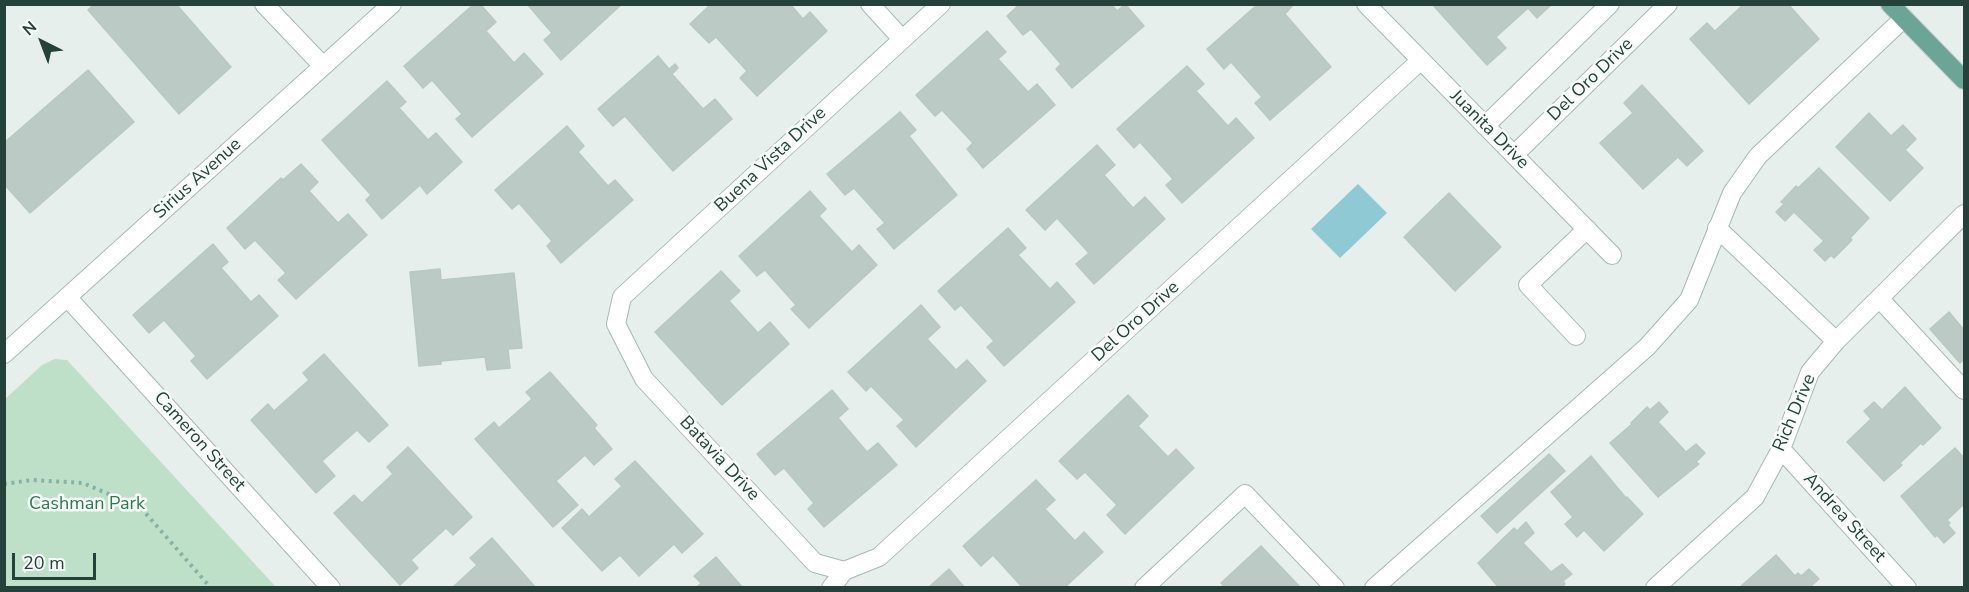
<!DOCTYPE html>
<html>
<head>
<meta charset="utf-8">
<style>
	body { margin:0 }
	#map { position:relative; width:1969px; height:592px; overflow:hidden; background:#e6efeb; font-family:"Nunito Sans",sans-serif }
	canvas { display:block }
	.frame { position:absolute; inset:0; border:6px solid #24423a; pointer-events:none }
	.north { position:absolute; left:12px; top:12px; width:60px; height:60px; -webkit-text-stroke:4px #f7fbf9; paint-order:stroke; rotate:318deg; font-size:16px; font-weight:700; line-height:24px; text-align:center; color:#24423a }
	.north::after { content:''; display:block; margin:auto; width:21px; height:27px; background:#24423a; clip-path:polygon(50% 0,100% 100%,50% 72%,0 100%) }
	.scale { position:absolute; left:12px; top:553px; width:84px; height:27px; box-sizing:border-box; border:3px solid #24423a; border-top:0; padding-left:8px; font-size:18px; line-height:21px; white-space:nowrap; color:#24423a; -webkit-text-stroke:4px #f7fbf9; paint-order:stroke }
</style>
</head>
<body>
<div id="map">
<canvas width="1969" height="592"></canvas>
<div class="frame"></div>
<div class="north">N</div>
<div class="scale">20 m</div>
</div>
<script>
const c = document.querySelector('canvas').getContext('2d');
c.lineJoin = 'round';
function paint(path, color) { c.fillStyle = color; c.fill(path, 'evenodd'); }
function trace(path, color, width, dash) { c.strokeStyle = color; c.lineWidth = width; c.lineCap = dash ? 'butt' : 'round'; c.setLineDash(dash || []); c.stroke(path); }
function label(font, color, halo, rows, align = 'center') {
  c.font = font + ' "Nunito Sans",sans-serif'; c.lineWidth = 5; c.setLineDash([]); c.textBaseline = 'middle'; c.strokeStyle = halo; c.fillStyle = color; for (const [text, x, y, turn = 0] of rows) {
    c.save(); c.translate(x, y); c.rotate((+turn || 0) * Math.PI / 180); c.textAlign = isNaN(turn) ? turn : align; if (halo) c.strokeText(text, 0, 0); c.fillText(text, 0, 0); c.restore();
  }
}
paint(new Path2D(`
	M55,359L67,360L276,587H5V399L42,365Z`), '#bfe0c8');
paint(new Path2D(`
	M1358,184L1387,213L1340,258L1311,229Z`), '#8ec9d4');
const building = new Path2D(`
	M94,4H176L231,67L179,114L88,10Z
	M474,4H480L496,22L486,31L514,63L524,53L543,74L472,137L456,119L462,114L432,80L423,88L404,66Z
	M527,4H622L561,60L544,40L552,33Z
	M711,4H790L803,19L810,12L827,31L757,96L740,78L747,71L716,37L709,43L690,24Z
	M1020,4H1111L1117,11L1125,4L1144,26L1072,88L1056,69L1061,64L1031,29L1023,35L1007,16Z
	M1258,4H1294L1285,14L1331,67L1270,120L1255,103L1262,97L1231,62L1224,69L1207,49Z
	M1432,4H1552L1537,18L1528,8L1496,37L1506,48L1487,65Z
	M1744,4H1788L1819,39L1749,104L1690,39L1707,23L1715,31Z
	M987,31L1006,52L998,59L1028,92L1037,84L1055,105L983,168L967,149L973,143L942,110L935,116L916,95Z
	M658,56L669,69L675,64L678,68L672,74L703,109L715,99L732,119L673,171L625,116L613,126L598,109Z
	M1187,66L1204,84L1196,91L1228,126L1236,118L1254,138L1182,203L1166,185L1173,179L1140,142L1134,148L1117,129Z
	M88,70L134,122L30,213L4,184V143Z
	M387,81L406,102L399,108L428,140L436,133L462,162L427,194L420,185L382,219L366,200L371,195L322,140Z
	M1642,85L1703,151L1687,166L1678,157L1643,189L1600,143L1633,113L1624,103Z
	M900,112L916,130L909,136L957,195L894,249L877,229L885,223L854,188L845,195L827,174Z
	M1869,113L1891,136L1903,125L1916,139L1905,150L1923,168L1890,201L1836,147Z
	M567,126L584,146L578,152L608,186L615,180L633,200L561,263L547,246L552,241L519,203L512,209L495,190Z
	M1097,145L1115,165L1104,175L1133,208L1145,197L1165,219L1094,284L1076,264L1089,253L1057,218L1045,230L1026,210Z
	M301,164L318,182L309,191L338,223L348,214L367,235L296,299L278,280L286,273L255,240L245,249L227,228L281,178L283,180Z
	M1819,168L1869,218L1850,238L1852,240L1834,258L1831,255L1825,261L1814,250L1824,241L1794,212L1785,221L1776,212L1784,204L1781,202L1796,186L1798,188Z
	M810,191L826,209L819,216L852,252L859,245L877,265L809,328L791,309L796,305L765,270L757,276L739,256Z
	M1449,193L1501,247L1455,291L1404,237Z
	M1008,228L1026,248L1018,255L1050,289L1057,282L1075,302L1004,366L987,347L994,341L961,305L955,310L938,291Z
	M213,244L228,262L221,268L251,302L259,295L278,316L207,379L191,361L196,356L164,320L149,333L133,315Z
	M440,269L441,280L514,273L522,348L508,349L510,368L487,370L485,357L441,361V364L419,366L410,272Z
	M721,271L740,291L729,301L758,333L770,322L789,344L722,405L655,332Z
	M921,305L940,327L927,339L956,370L967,360L986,381L916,447L897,426L904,420L871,386L866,391L848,372Z
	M1949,312L1964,330V359L1960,363L1930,329Z
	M324,354L388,425L369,442L357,430L322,461L335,476L316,493L251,420L268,404L274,411L309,380L303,373Z
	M550,372L597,425L594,428L612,449L594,465L585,455L556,481L578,505L553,527L475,439L494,422L499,428L532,399L526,392Z
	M1905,387L1941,428L1923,445L1921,443L1900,463L1902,465L1884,481L1847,442L1871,419L1864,411L1874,402L1882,410Z
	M832,390L848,409L838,418L867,452L878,443L897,465L824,527L808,509L814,503L784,468L775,475L757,454Z
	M1128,395L1148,416L1138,426L1168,457L1176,449L1194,468L1125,534L1107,515L1117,505L1085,472L1077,479L1059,461Z
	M1659,402L1668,412L1658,422L1686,452L1696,444L1705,453L1696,462L1699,464L1658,497L1610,443L1632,424L1631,423L1647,407L1650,410Z
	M408,447L472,517L453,535L446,528L411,560L418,568L400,585L334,513L354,495L362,503L393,474L387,467Z
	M1955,448L1964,458V504L1947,520L1950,523L1948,525L1955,533L1944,543L1937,535L1935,537L1901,496Z
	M1549,454L1565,471L1497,533L1481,516Z
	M1591,456L1626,498L1627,497L1643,514L1604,551L1584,530L1577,537L1565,524L1573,517L1551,492Z
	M635,461L703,534L682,553L674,544L639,576L620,555L602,571L562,528L582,509L589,517L622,486L615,479Z
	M1036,480L1055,500L1045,509L1075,541L1084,532L1103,552L1064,588H1023L993,555L981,566L963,546Z
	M1526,522L1534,533L1523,543L1551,572L1562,564L1572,574L1563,581L1565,584L1561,588H1499L1478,563L1514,528L1517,531Z
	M492,538L536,588H452L477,565L470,558Z
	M1261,546L1301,588H1225L1221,583Z
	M1776,555L1795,576L1798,573L1801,576L1809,569L1819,579L1809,588H1739Z
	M716,557L743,588H696L701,583L694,576Z
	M949,569L965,588H928Z`);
paint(building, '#bbcac4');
trace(building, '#b8c9c2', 1.5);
const minor = new Path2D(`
	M264,4L323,66
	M870,4L902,39
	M1366,4L1612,255
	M1485,126L1610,4
	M1514,155L1668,4
	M1717,228L1836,341
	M67,297L331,588
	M1879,298L1964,390
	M1576,336L1528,285L1587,229
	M4,354L392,4
	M1781,449L1907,588
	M844,571L815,563L644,379L616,324L622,297L941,4
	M844,571L879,557L1420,61
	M831,588L844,571
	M1144,588L1245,494L1335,588
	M1374,588L1647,347L1689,300L1732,193L1758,156L1904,18
	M1655,588L1755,497L1781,449L1810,372L1836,341L1964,214`);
const major = new Path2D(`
	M1890,4L1964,80`);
trace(minor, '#a8b8b2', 20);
trace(major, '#c2cac8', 20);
trace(new Path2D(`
	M4,484L32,480L83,483L141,508L211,588`), '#86b3a5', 4, [3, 4.5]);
trace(minor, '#fff', 18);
trace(major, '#6aa596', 18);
label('18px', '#24423a', '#f7fbf9', [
	["Del Oro Drive",1591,80,-44],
	["Juanita Drive",1489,130,45],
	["Buena Vista Drive",771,160,-43],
	["Sirius Avenue",198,179,-42],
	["Del Oro Drive",1136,322,-42],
	["Rich Drive",1795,413,-67],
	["Cameron Street",199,442,48],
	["Batavia Drive",719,459,47],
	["Andrea Street",1844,518,48]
]);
label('18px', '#2d7a4b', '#f7fbf9', [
	["Cashman Park",87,505]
]);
</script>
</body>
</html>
